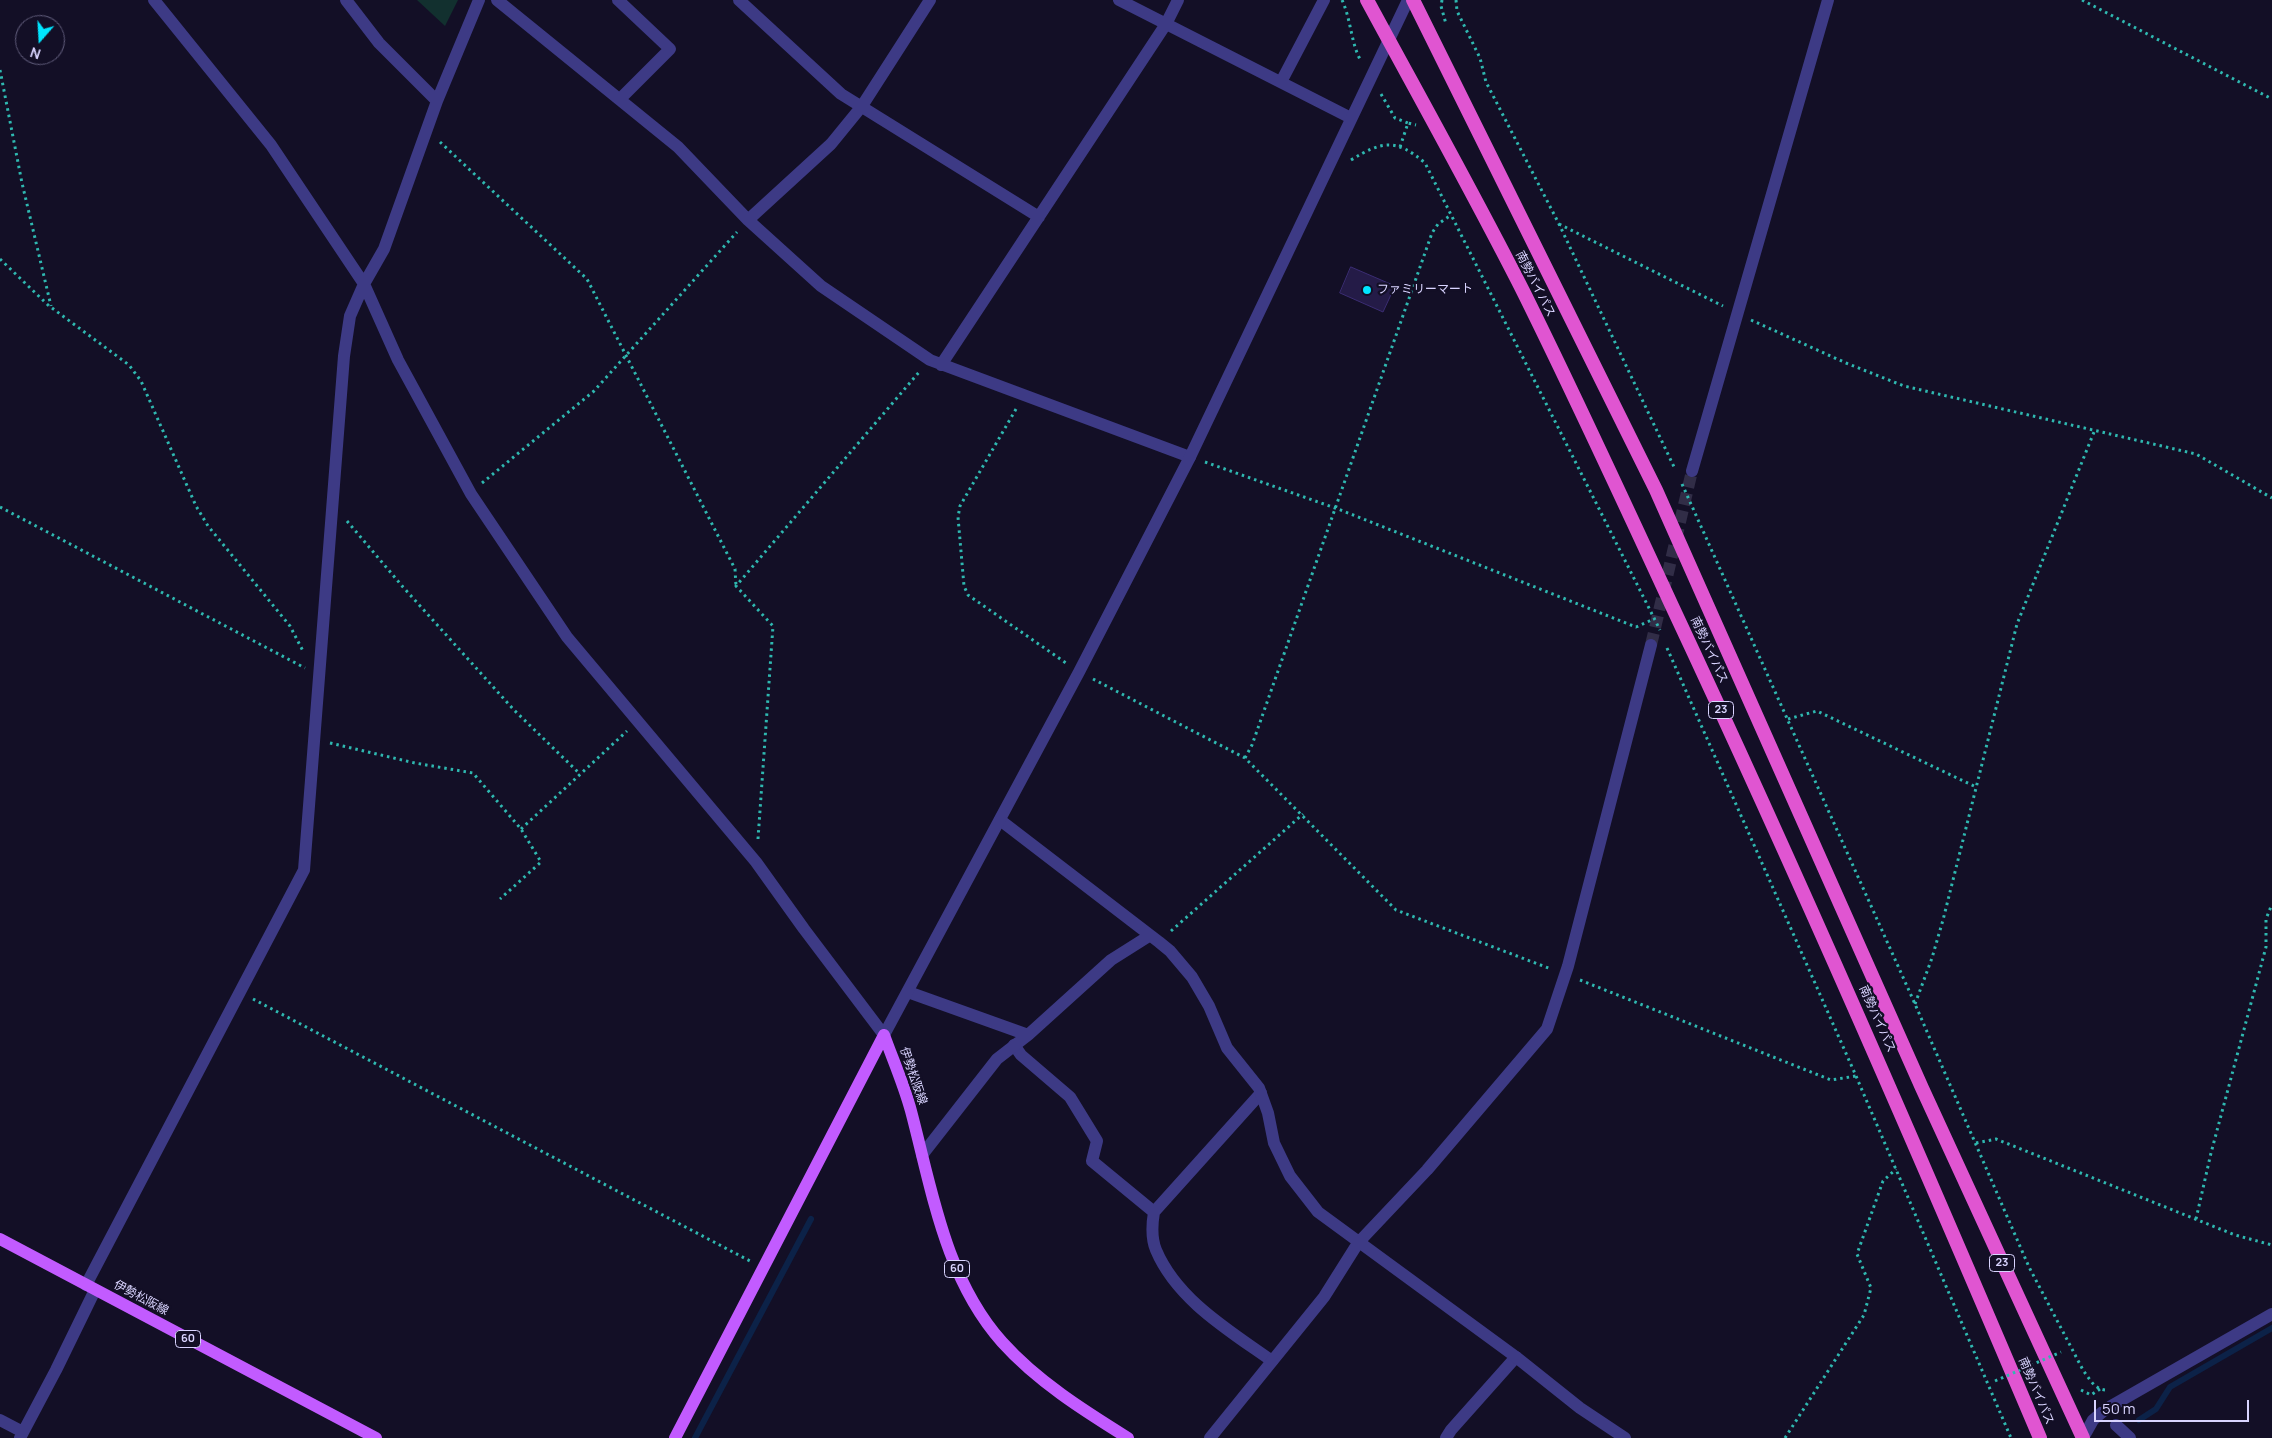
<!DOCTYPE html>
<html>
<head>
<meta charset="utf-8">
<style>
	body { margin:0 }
	#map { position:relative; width:2272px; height:1438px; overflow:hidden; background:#130f26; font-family:Manrope,sans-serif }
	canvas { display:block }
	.north { position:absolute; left:15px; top:15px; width:50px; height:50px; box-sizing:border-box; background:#130f26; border:1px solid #625e7d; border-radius:50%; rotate:199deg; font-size:14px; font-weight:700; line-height:20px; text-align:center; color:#d9d4ff }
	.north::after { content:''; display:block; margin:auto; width:18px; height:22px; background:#00e5ff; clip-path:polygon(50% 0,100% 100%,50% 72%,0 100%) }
	.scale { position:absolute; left:2094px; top:1400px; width:155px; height:22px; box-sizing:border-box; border:2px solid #d9d4ff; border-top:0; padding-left:6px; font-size:15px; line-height:18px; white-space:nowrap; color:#d9d4ff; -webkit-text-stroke:4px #130f26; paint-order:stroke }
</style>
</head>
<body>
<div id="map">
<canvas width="2272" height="1438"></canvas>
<div class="north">N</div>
<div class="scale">50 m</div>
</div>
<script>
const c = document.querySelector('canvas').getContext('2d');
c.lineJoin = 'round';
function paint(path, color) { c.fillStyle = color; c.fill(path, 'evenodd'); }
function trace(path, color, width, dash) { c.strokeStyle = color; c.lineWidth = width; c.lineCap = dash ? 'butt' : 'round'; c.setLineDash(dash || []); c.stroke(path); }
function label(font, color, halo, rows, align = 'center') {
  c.font = font + ' Manrope,"Noto Sans JP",sans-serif'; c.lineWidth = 4.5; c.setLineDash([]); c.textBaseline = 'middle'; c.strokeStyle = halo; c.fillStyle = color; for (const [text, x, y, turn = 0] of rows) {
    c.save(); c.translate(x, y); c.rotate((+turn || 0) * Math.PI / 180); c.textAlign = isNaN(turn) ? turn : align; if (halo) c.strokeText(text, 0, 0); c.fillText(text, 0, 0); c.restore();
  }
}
paint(new Path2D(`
	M417,0H458L445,26Z`), '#12302f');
trace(new Path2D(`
	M2139,1420L2156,1409L2170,1387L2272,1328
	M695,1438L811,1219`), '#0c2248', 6);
const building = new Path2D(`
	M1351,267L1395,286L1383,312L1340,293Z`);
paint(building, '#241b47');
trace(building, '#3b2d73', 1);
trace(new Path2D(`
	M1651,645L1692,471`), '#312d47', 12, [12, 6]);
trace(new Path2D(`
	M1342,0C1351,19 1351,44 1361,61
	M1442,0L1441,6L1446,24
	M1456,0L1457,11L1480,58L1486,82L1559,224L1675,469
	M2082,0L2272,99
	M0,70L22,183L51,306
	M1381,94L1395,118L1408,123
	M440,142L587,279L735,569L736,586
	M1400,147L1408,123L1416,125
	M1351,160C1382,141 1396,138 1425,163L1660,630
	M1559,224L1723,306
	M0,259L48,305L129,365L141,381L196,506L208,526L290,626L304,653
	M1751,320L1846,363L1904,386L2196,454L2272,498
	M1016,409L960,506L958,517L964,586L968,595L1066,663
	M1205,462L1338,509L1636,627L1654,619
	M482,483L594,391L737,232
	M1682,484L1915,1004L2029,1267L2083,1370C2089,1378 2094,1389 2105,1390
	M0,507L305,668
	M347,521L403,587L514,710L580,774
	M1667,648L1856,1076L2011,1438
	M1093,679L1245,758L1396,910L1551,969
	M1788,719L1817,711L1976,787
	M330,743L415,763L473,773L521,829L541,862L500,899
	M1245,758L1252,745L1432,233L1438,224L1451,215
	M521,829L627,731
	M758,839L773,626L736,586L920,371
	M1171,931L1303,814
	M1580,980L1831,1080L1856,1076
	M253,999L750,1261
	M1915,1004L1932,958L1943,920L2017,624L2094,432
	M1976,1143L1996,1139L2235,1235L2272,1245
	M2196,1219L2211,1153L2266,947V919L2272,904
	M2081,1390L2091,1395L2100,1389
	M1785,1438L1864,1315L1871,1288L1857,1254L1883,1181L1896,1169`), '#2fb8b0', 3, [2.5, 4]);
trace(new Path2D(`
	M1014,1045L1021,1055L1070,1097L1097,1141L1092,1161L1154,1212
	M1261,1093L1154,1212C1152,1224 1151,1238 1156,1250C1177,1300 1230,1331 1272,1361
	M2116,1425L2130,1438
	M1446,1438L1451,1430L1516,1357`), '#3d3a85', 12);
trace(new Path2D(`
	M154,0L271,145L364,284L398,360L471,494L567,637L756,862L804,929L884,1035
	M346,0L379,43L437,101
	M497,0L678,147L748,220L821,286L930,360L1190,457
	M618,0L670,49L620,99
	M739,0L841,94L1039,217
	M1119,0L1351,118
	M1281,82L1324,0
	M748,220L831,144L862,106L930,0
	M941,365L1166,24L1178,0
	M1692,471L1828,0
	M1000,820L1159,942L1170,951L1192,977L1209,1006L1227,1048L1259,1088L1268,1113L1274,1143L1290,1176L1318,1212L1516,1357L1580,1408L1625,1438
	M908,992L1028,1035L1111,960L1149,936
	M922,1155L997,1059L1028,1035
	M86,1285L304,870L344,356L350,316L364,284L384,249L437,101L479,0
	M0,1420L23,1432
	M20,1438L56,1370L95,1290
	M1210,1438L1324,1297L1358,1243L1427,1170L1547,1029L1568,966L1651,645
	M2083,1438L2093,1420L2106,1409L2272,1314`), '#3d3a85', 12);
trace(new Path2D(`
	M884,1035L1079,672L1190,457L1408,0`), '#3d3a85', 12);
trace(new Path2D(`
	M884,1035C893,1060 904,1085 911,1111C932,1190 945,1278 1002,1342C1037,1381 1083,1410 1128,1438
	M0,1239L376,1438
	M675,1438L884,1035`), '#c25bff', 12);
trace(new Path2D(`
	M1367,0C1420,98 1475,196 1525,295C1576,398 1624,502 1672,606C1801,881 1921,1158 2040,1438
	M1413,0L1656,490L1922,1088L2083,1438`), '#e055d1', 14);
trace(new Path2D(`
	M1995,1381L2061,1352`), '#2fb8b0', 3, [2.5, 4]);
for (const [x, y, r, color] of [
	[1367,290,5,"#00e5ff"]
]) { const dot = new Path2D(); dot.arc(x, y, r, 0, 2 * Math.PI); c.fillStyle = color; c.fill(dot); trace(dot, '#130f26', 2); }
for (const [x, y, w] of [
	[1721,710,25],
	[2002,1263,25],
	[957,1269,25],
	[188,1339,25]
]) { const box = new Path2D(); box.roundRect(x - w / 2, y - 8.5, w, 17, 4); c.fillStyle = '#130f26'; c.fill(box); trace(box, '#d9d4ff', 1); }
label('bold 11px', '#d9d4ff', null, [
	["23",1721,710],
	["23",2002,1263],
	["60",957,1269],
	["60",188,1339]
]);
label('12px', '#d9d4ff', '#130f26', [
	["南勢バイパス",1535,284,63],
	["南勢バイパス",1709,650,65],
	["南勢バイパス",1877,1019,66],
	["伊勢松阪線",913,1076,71],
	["伊勢松阪線",141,1298,28],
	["南勢バイパス",2036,1391,67]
]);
label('12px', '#d9d4ff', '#130f26', [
	["ファミリーマート",1377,290]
], 'left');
</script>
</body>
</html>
